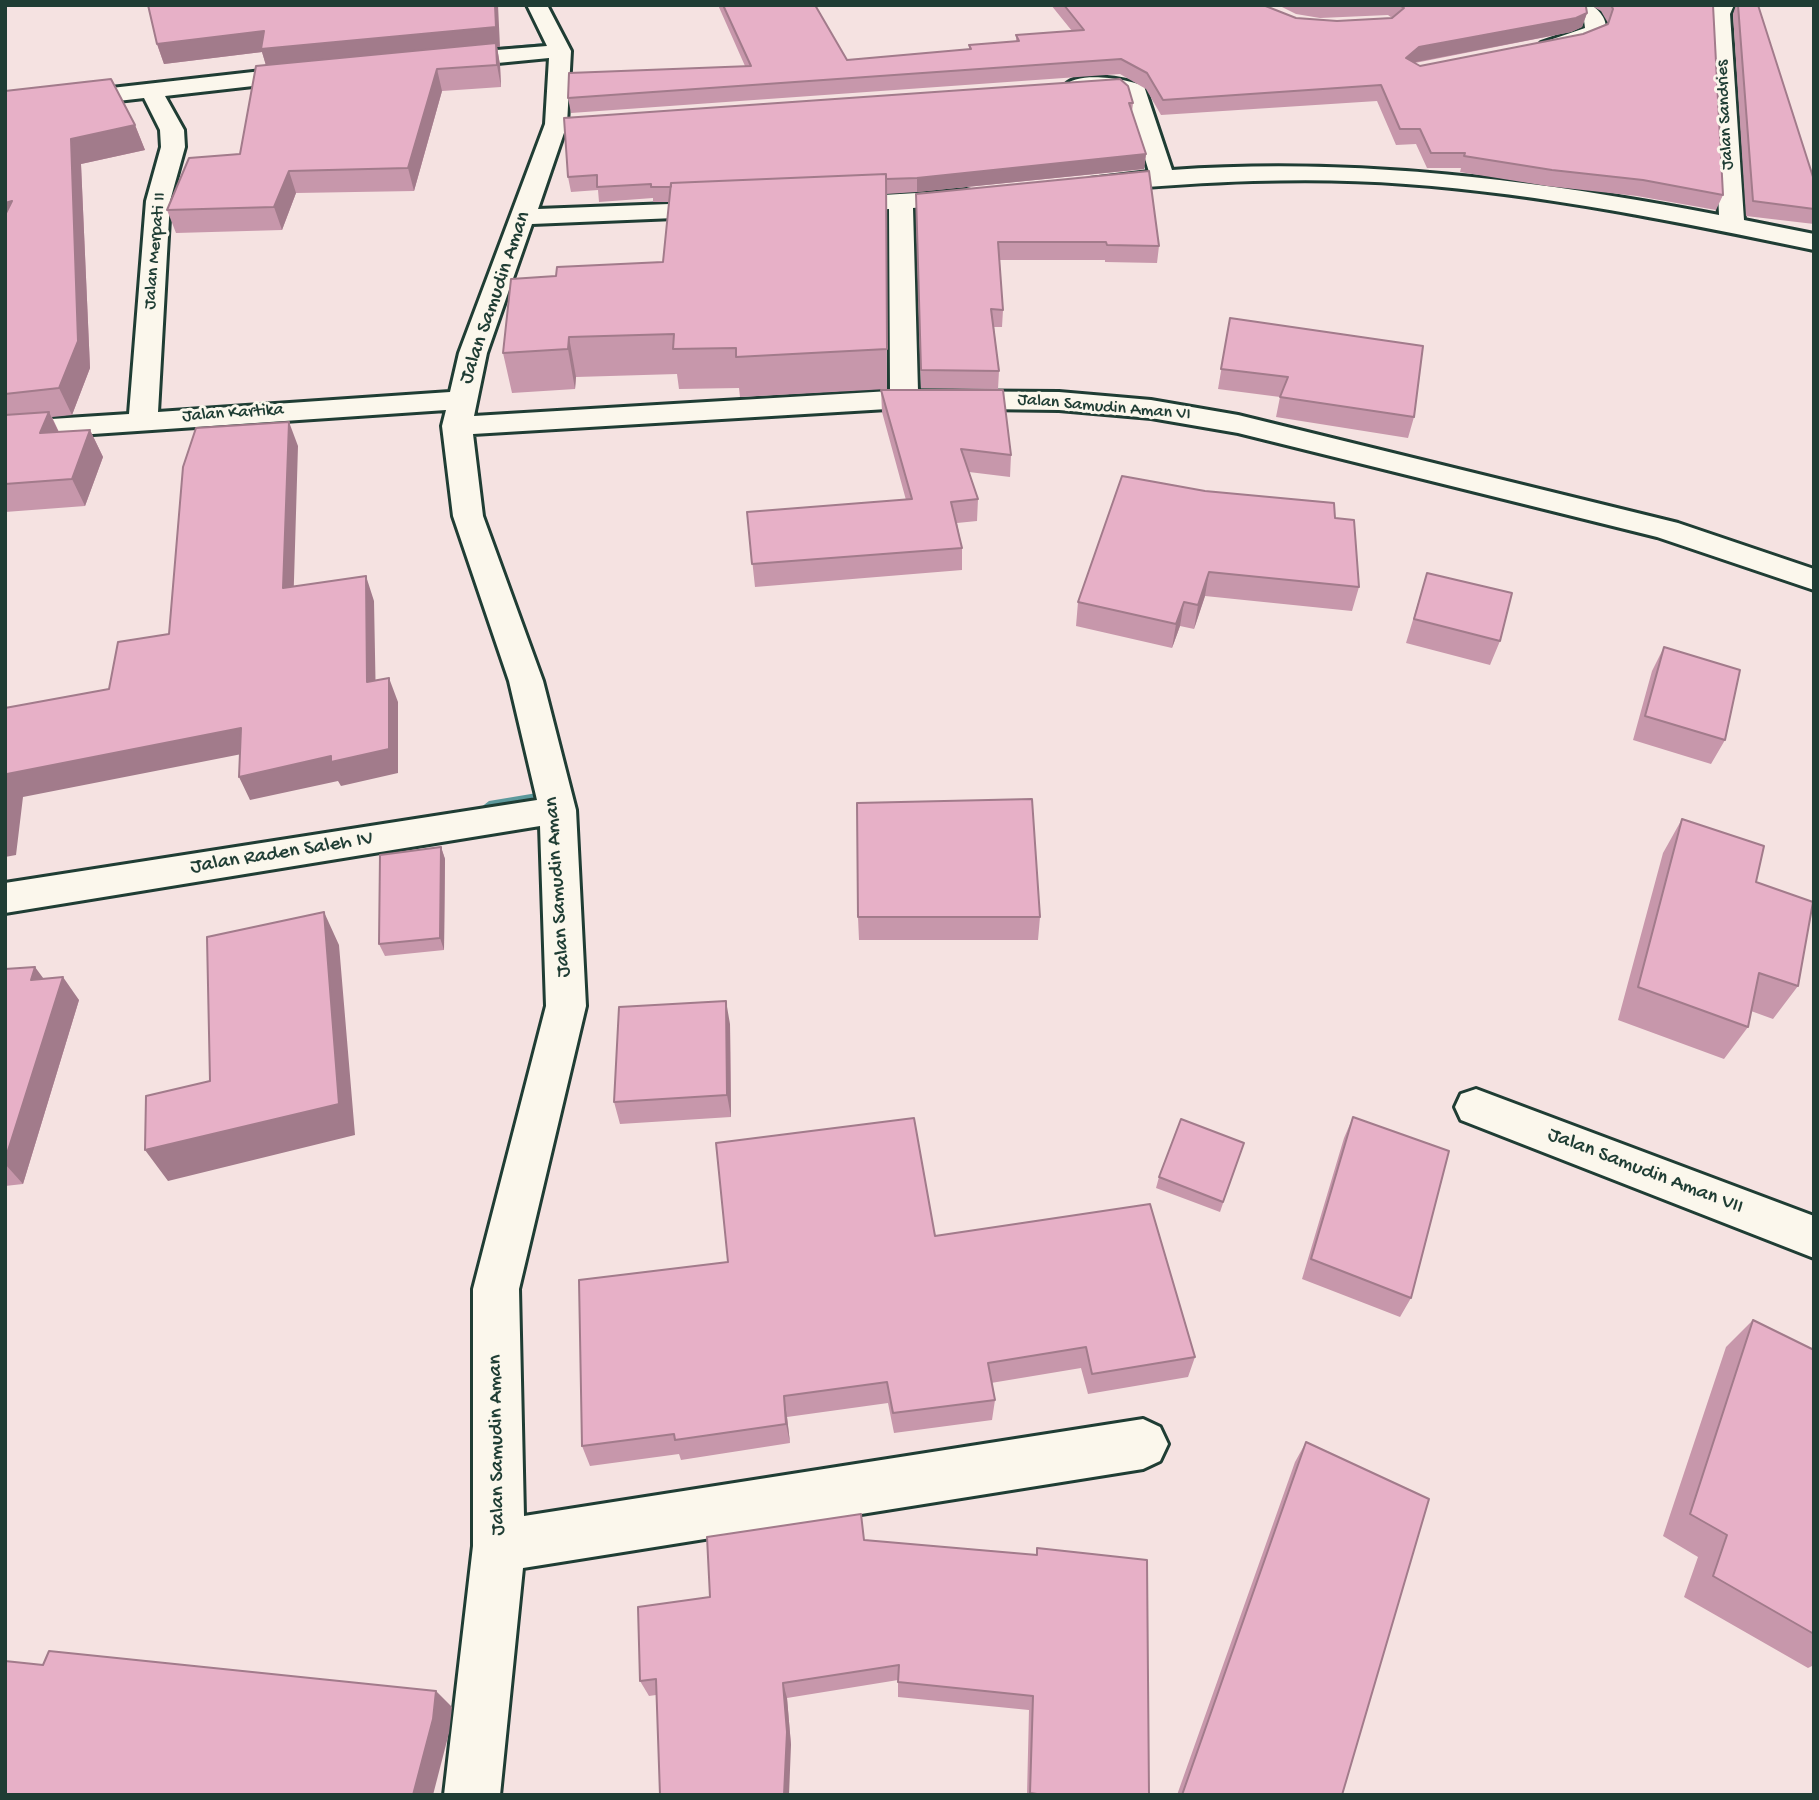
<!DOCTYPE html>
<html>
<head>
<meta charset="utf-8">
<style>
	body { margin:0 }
	#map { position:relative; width:1819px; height:1800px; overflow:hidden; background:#f5e2e1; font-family:"Gochi Hand",sans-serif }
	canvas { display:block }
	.frame { position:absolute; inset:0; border:7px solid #1f3d34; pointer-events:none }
</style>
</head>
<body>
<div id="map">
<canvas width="1819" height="1800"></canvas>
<div class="frame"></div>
</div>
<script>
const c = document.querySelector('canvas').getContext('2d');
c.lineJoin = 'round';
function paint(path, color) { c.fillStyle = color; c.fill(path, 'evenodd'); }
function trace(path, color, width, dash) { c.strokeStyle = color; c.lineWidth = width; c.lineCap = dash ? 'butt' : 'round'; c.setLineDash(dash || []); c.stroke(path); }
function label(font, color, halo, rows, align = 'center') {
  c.font = font + ' "Gochi Hand",sans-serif'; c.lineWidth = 6; c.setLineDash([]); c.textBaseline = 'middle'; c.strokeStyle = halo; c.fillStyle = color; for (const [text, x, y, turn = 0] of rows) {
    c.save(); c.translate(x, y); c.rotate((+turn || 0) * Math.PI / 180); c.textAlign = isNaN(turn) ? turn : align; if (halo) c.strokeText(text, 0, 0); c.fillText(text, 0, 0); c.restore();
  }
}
paint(new Path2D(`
	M544,43L549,46L548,48L479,55L474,52L479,49Z
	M537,793L546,800L543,805L489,815L480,808L489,801Z`), '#5d999c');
const street = new Path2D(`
	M527,5H547L571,51L567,124L538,209L722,202L731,204L734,209L731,214L722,216L532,224L487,353L474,416L890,391L889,209L834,212L825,210L822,205L825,200L834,198L966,190L975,192L978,197L975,202L913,208L918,391L1059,392L1151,400L1238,415L1678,523L1814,569V590L1657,537L1238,433L1151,418L1059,410L904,408L473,434L483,516L543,681L576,810L586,1006L519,1289L524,1516L1143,1419L1160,1427L1168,1444L1160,1461L1143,1469L523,1568L500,1795H444L473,1546V1289L546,1006L540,826L5,913V883L537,800L509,681L453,516L442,426L446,410L5,440V422L129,414L146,201L161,147L160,130L144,98L5,114V100L306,66L314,68L317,73L314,78L306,80L165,96L184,130L185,147L170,201L158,412L450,392L459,353L545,124L549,58L446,68L435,61L446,54L547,46Z
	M1568,5H1592C1602,13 1611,24 1602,36L1557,53H1541L1538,48L1541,43L1585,28L1584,20Z
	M1714,5H1734L1730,14L1744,220L1814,234V250C1679,222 1544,194 1406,184C1304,176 1201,182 1099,191L1090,189L1087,184L1090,179L1149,172L1126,95C1109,87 1075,102 1064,87C1075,70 1128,79 1144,86L1172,170C1357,157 1538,180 1719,215L1710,14Z
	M1476,1089L1814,1216V1258L1461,1120L1455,1107L1461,1094Z`);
trace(street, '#1f3d34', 6);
paint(street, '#fbf7ec');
paint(new Path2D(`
	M718,5H815L847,60L969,49V45L1016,41V35L1072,31L1051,5H1263L1296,18L1337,21L1392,18L1388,15L1320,18L1296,14L1278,5H1585L1587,13L1582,27L1571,32L1415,63L1420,66L1583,34L1608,23L1601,11L1590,5H1713L1723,195L1716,210L1637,196L1547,186L1460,172L1461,168H1427L1416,144L1396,145L1377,101L1161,115L1146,89L1120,74L571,113L568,98L745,66Z
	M1736,5H1758L1814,180V224L1746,216L1733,14Z
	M157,44L500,47H497L500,65L501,87L442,91L414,191L296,193L282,230L176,233L167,210L240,154L266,65L262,52L164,64Z
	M5,91L135,125L145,150L81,164L90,368L72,415L52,417L59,432L90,430L103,457L85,506L5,512Z
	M1133,103L1132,112L1146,154L1144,169L917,192L886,194L887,389L740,397L739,388L679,389L677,374L576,377L575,389L512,393L503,353L556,276L663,262L669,202H653V198L599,202L598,190L571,192L568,177Z
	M916,194L1159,246L1157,263L1105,262V260H999L1003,310L1002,327H994L999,371L998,389L921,388Z
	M1230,318L1414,417L1408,438L1276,417L1280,397L1218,389Z
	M881,390L1011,455L1010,477L969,472L978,499L977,521L957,523L962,548V570L755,587L747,512L906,500L882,412Z
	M1335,518L1359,587L1352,611L1205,596L1194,629L1180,626L1172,648L1076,626L1078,602Z
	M1427,573L1500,641L1490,665L1406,643Z
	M1664,647L1725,740L1711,764L1633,740L1652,671Z
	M1682,819L1756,882L1798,986L1773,1019L1751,1011L1748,1027L1724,1059L1618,1020L1663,853Z
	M441,847L445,859L444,950L385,956L379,944Z
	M858,917H1040L1038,940H859Z
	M5,969L44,979L79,1000L23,1184L5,1186Z
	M730,1024L731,1117L620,1124L614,1102Z
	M1353,1117L1411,1298L1400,1317L1302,1279L1344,1138Z
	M1244,1143L1220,1212L1156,1188L1159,1177Z
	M935,1236L1195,1357L1188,1377L1088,1394L1081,1368L991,1383L995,1400L992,1420L894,1433L888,1403L787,1417L790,1443L681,1460L679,1454L590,1466L582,1446Z
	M1753,1320L1814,1350V1665L1808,1668L1684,1597L1698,1557L1663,1536L1726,1347Z
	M1306,1442L1342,1795H1177L1295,1462Z
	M864,1540L1036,1555L1037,1548L1149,1795H1027L1029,1710L898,1697V1680L787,1698L791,1745L656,1695L649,1696L640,1681L710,1597Z`), '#c797ab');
paint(new Path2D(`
	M498,5L500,47H497L500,65L501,87L497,65L267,69L262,52L164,64L157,44L264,31Z
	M1587,13L1582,27L1571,32L1416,62L1403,73L1406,58L1419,47Z
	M437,69L442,91L414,191L408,168Z
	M135,125L145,150L81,164L90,368L72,415L59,388L71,139Z
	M1146,154L1144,169L917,192V178Z
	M289,171L296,193L282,230L274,207Z
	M12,201L5,231V203Z
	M569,337L576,377L575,389L568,349Z
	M49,412L62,439L40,433Z
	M289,422L298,446L293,613L283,588Z
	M90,430L103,457L85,506L72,479Z
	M1209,572L1205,596L1194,629L1198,605Z
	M366,576L374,601L376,707L367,682Z
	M1184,602L1180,626L1172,648L1176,624Z
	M389,678L398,702V773L341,786L338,781L250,800L239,777L331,756Z
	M241,728L252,752L23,797L16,855L5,857V789L7,774Z
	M441,847L445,859L444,950L440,938Z
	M324,912L339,945L355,1135L168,1181L145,1150L339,1104Z
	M35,967L52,990L31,980Z
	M63,977L79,1000L23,1184L5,1164V1160Z
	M726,1001L730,1024L731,1117L727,1095Z
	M784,1396L787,1417L790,1443L786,1424Z
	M783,1683L787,1698L791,1745L789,1795H784Z
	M436,1691L452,1707L449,1733L433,1795H413Z`), '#a27b8b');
const building = new Path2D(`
	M148,5H495L496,27L261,49L264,31L157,44Z
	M723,5H815L847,60L971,49L969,45L1019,41L1016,35L1084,30L1064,5H1263L1296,18L1337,21L1392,18L1404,8L1399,5H1585L1586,7L1587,13L1576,18L1419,47L1406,58L1420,66L1583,34L1608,24L1613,9L1611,5H1713L1723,195L1643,180L1552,170L1464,156L1465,153H1431L1420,129H1400L1381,85L1163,100L1147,73L1121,59L568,98L569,73L751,66Z
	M1738,5H1758L1814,180V209L1753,201Z
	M496,43L497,65L437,69L408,168L289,171L274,207L167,210L189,158L240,154L256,66Z
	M111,79L135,125L71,139L78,341L59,388L5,394V215L12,201L5,203V91Z
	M1120,79L1128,86L1133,103H1129L1146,154L917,178L886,179V174L671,183V187H651V184L597,187V175L568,177L564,118Z
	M1149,171L1159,246L1107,245L1106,242H998L1003,310L991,309L999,371L921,370L916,194Z
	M886,174L887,349L736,357V348L673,349L674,334L569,337L568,349L503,353L511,279L556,276L557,267L663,262L671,183Z
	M1230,318L1423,346L1414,417L1280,397L1288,377L1221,369Z
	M881,390H1003L1011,455L961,449L978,499L951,502L962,548L752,564L747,512L912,499Z
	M49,412L40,433L90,430L72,479L5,484V415Z
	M289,422L283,588L366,576L367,682L389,678V749L331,762V756L239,777L241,728L7,774L5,789V708L109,689L118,642L169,634L183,467L196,428Z
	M1122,476L1205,491L1334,503L1335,518L1354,520L1359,587L1209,572L1198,605L1184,602L1176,624L1078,602Z
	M1427,573L1512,593L1500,641L1414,619Z
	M1664,647L1740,670L1725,740L1645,716Z
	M1032,799L1040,917H858L857,803Z
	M1682,819L1764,846L1756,882L1813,902L1798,986L1759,973L1748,1027L1638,987Z
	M441,847L440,938L379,944L380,855Z
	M324,912L339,1104L145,1150L146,1096L210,1081L207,937Z
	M35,967L31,980L63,977L5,1160V969Z
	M726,1001L727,1095L614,1102L619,1007Z
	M1353,1117L1449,1151L1411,1298L1311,1259Z
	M914,1118L935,1236L1150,1204L1195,1357L1092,1374L1086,1347L988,1363L995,1400L893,1413L887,1382L784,1396L786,1424L675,1440L674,1434L582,1446L579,1280L728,1262L716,1143Z
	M1181,1119L1244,1143L1223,1202L1159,1177Z
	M1753,1320L1814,1350V1634L1713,1576L1727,1535L1690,1514Z
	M1306,1442L1429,1499L1342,1795H1182Z
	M861,1514L864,1540L1037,1555V1548L1147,1560L1149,1795H1044L1030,1793L1033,1696L898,1682L899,1665L783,1683L787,1732L784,1795H660L656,1679L640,1681L638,1607L710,1597L707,1537Z
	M49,1651L436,1691L433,1719L413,1795H5V1661L43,1665Z`);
paint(building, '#e7b0c7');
trace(building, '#a27b8b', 2);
label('18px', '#1f3d34', '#fbf7ec', [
	["Jalan Sandries",1726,115,-93],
	["Jalan Merpati II",156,251,-85],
	["Jalan Samudin Aman VI",1104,408,5],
	["Jalan Kartika",233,414,-4]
]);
label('21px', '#1f3d34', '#fbf7ec', [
	["Jalan Samudin Aman",496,298,-71],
	["Jalan Raden Saleh IV",282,854,-9],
	["Jalan Samudin Aman",559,887,-94],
	["Jalan Samudin Aman VII",1645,1172,21],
	["Jalan Samudin Aman",498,1445,-91]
]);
</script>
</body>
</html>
